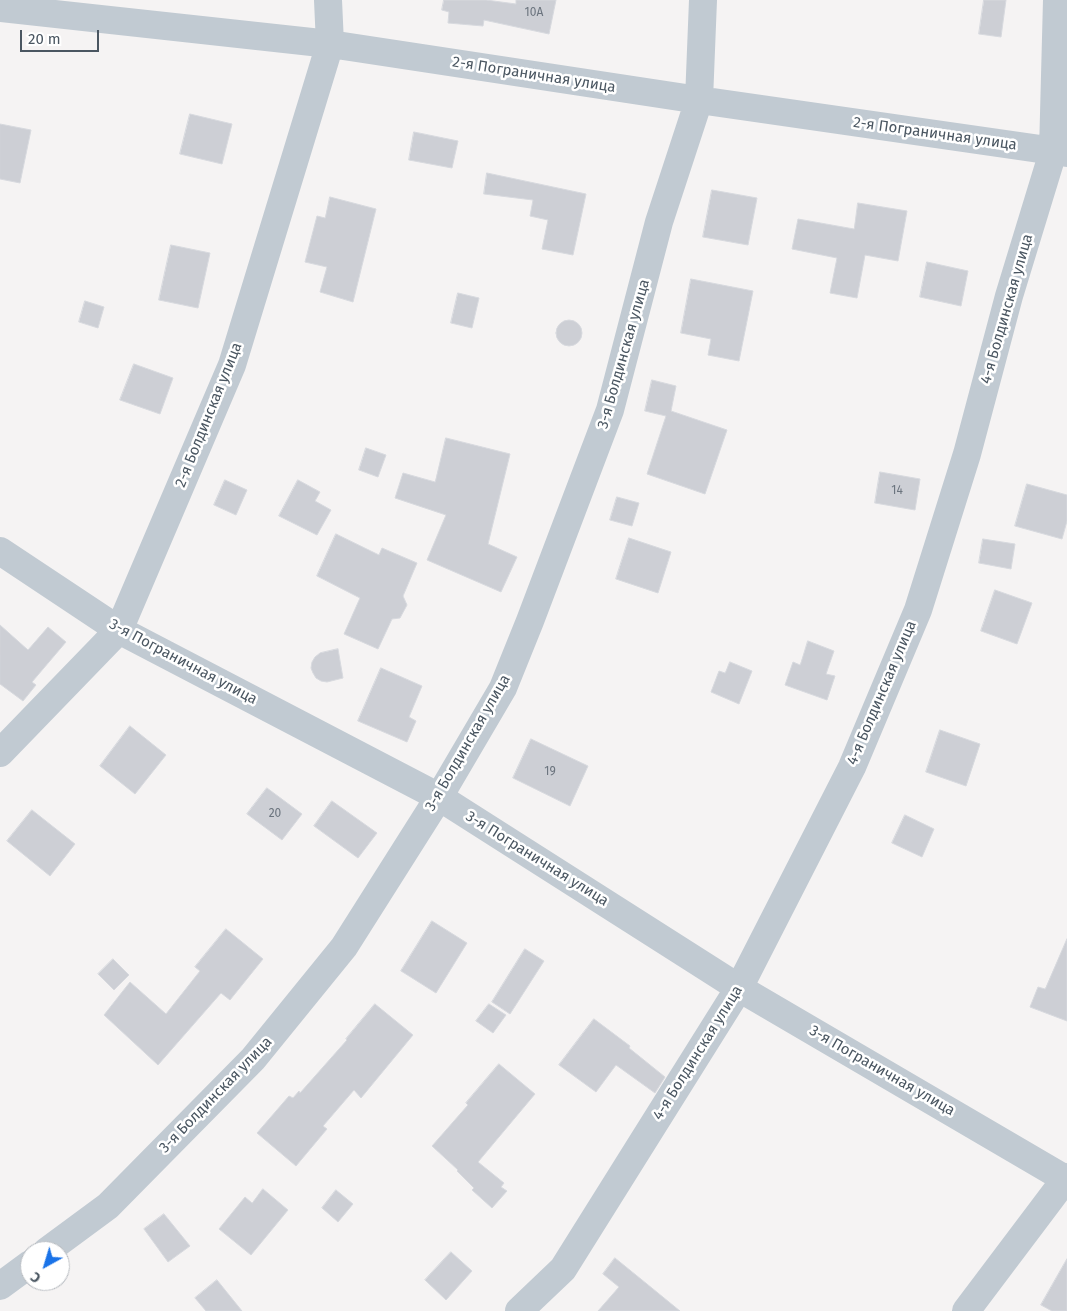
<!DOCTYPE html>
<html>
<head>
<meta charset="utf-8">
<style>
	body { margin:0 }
	#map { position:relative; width:1067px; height:1311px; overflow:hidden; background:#f5f3f3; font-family:"Fira Sans",sans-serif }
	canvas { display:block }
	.north { position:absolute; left:20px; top:1241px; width:50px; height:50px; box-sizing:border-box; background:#fff; border:1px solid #b7bbc0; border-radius:50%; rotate:219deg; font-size:14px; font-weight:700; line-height:20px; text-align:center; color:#4a5661 }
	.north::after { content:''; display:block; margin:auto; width:18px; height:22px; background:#1a73e8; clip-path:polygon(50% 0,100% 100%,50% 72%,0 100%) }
	.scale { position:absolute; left:20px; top:30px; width:79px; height:22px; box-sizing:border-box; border:2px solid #4a5661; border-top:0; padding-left:6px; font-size:15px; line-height:18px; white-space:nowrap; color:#4a5661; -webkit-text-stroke:4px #fff; paint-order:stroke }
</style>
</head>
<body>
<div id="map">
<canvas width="1067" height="1311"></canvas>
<div class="north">С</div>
<div class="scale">20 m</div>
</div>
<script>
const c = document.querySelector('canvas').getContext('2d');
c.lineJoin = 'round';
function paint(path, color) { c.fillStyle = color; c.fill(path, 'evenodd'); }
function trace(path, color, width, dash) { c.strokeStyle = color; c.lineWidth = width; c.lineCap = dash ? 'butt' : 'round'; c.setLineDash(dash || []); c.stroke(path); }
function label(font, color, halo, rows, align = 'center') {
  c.font = font + ' "Fira Sans",sans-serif'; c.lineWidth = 5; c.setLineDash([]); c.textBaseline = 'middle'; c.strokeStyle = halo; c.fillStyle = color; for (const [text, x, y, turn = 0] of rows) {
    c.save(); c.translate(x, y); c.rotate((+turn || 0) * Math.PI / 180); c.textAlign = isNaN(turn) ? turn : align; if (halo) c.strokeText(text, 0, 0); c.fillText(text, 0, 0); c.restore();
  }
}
const building = new Path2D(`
	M444,0H486L516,4V0H556L549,34L484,20L483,26L448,23L449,12L442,10Z
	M984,0H1006L1001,37L979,34Z
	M190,114L232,124L222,164L180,154Z
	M0,124L31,130L20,183L0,179Z
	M414,132L458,141L452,168L409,160Z
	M487,173L586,194L573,255L542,249L548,220L530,216L533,200L484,194Z
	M712,190L757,198L748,245L703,237Z
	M330,197L376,209L353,302L320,292L327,267L305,262L317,216L325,218Z
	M858,203L907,211L898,261L865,255L857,298L830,293L837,258L792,249L798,219L854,229Z
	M171,245L210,253L198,308L159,300Z
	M927,262L968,271L961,306L920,297Z
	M691,279L753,291L739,361L708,355L711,339L681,333Z
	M458,293L479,298L472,328L451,323Z
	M85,301L104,307L98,328L79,322Z
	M556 333a13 13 0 1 1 26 0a13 13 0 1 1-26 0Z
	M134,364L173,378L160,414L120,400Z
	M652,380L676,386L671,411L727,430L705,494L647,474L666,416L645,411Z
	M446,438L510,454L488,544L517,557L501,592L427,560L446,515L395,498L403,473L435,482Z
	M366,448L386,455L378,477L359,470Z
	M880,472L920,479L915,510L875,503Z
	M225,480L247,490L236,515L214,505Z
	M298,480L320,492L315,501L331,510L317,535L279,516Z
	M1027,484L1067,495V521L1062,539L1015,526Z
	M617,497L639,503L632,526L610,520Z
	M336,534L379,555L382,548L417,563L403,596L407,605L400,618L392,619L378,649L344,634L360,598L317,576Z
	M629,538L671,552L658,593L616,579Z
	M983,539L1015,544L1011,569L979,563Z
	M995,590L1032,603L1017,644L981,631Z
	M0,625L28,650L48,627L66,642L32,682L36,685L23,701L0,684Z
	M808,641L834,651L826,674L835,676L827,700L785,685L793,662L800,665Z
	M338,649L343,678L327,682L321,681L316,678L313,673L311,668L312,662L315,657L320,653Z
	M730,662L752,671L739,704L711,692L719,671L725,673Z
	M381,668L422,686L409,717L416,721L407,742L358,721Z
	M130,726L166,755L135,794L100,766Z
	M940,730L980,744L966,786L926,772Z
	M531,739L588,766L570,806L513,778Z
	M267,788L302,814L282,840L247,814Z
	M332,801L377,833L358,858L314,826Z
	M32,810L75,844L50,876L7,841Z
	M905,815L934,829L922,857L892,843Z
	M432,921L467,943L436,993L401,971Z
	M226,929L263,959L230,1000L221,993L158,1065L104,1015L130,982L166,1014L200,971L195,967Z
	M1067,939V1021L1030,1007L1038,987L1045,989Z
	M525,949L544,961L510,1014L492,1002Z
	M113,959L129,975L114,990L98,974Z
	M375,1004L413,1035L361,1098L354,1090L323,1126L327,1129L296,1166L257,1133L289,1096L293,1098L299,1091L300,1093L347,1040L346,1039Z
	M489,1004L506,1015L493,1033L476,1021Z
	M594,1019L630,1046L629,1048L665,1077L655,1093L616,1065L596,1092L559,1065Z
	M499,1064L535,1094L478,1162L504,1183L501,1187L507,1191L492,1208L472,1190L474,1188L457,1171L458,1170L432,1146L468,1105L466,1103Z
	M263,1189L288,1210L251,1255L219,1229L245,1197L252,1203Z
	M336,1190L353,1204L338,1222L322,1208Z
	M164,1214L190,1246L168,1262L144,1229Z
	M451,1252L472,1271L446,1300L425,1280Z
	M615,1258L647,1284L680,1311H598L619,1287L603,1274Z
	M1067,1259V1311H1052L1041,1305Z
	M217,1280L242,1311H206L195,1298Z`);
paint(building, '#cdcfd5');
trace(building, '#d7d9de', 1);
trace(new Path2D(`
	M0,8L330,44L699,100L1067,153
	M0,551L119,630L439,797L739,988L1067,1180
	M0,753L119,630L232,365L330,44L328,0
	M47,1251L108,1206L253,1059L344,947L439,797L503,688L530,621L610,410L659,222L699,100L703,0
	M0,1286L30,1264
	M519,1311L563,1269L739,988L852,767L918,610L967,454L1009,296L1053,152L1057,0
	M966,1311L1067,1177`), '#c1cad2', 28);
label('12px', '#6b747e', null, [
	["10А",534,13],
	["14",897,491],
	["19",550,772],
	["20",275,814]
]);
label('15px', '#4a5661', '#fff', [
	["2-я Пограничная улица",534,75,9],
	["2-я Пограничная улица",935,134,8],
	["4-я Болдинская улица",1007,309,-74],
	["3-я Болдинская улица",624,354,-74],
	["2-я Болдинская улица",209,415,-68],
	["3-я Пограничная улица",183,662,28],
	["4-я Болдинская улица",882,693,-67],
	["3-я Болдинская улица",468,743,-60],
	["3-я Пограничная улица",537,859,32],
	["4-я Болдинская улица",698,1053,-58],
	["3-я Пограничная улица",882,1071,30],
	["3-я Болдинская улица",216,1095,-46]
]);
</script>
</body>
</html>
